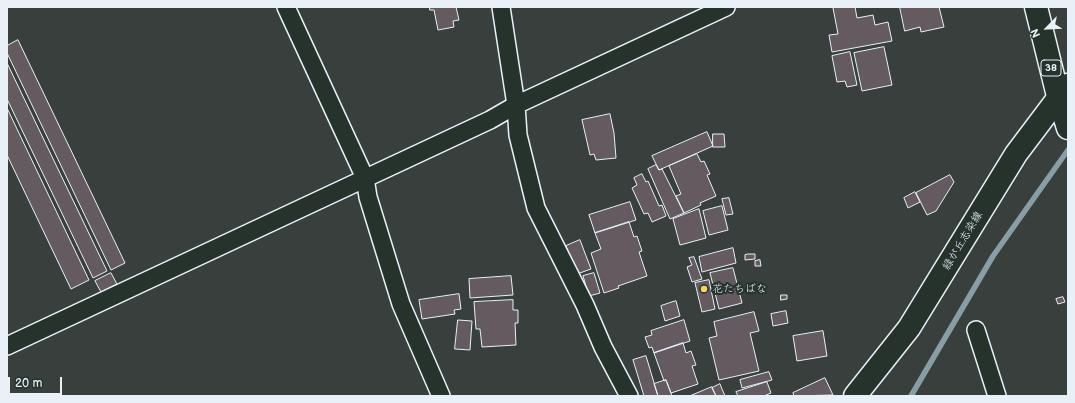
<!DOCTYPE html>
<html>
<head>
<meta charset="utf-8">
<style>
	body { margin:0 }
	#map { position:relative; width:1075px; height:403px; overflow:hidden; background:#393f3c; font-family:"Balsamiq Sans",sans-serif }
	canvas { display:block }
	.frame { position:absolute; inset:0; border:8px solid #e8f1f8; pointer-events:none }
	.north { position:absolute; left:1027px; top:8px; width:40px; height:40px; -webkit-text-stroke:3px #26332d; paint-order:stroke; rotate:246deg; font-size:11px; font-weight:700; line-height:16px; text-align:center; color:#e8f1f8 }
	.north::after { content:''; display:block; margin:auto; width:14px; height:18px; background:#e8f1f8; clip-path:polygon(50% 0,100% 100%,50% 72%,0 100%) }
	.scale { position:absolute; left:8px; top:377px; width:54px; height:18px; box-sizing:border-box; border:2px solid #e8f1f8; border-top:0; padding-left:5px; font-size:12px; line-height:14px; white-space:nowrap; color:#e8f1f8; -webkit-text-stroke:3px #26332d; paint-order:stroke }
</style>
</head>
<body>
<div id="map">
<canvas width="1075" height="403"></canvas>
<div class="frame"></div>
<div class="north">N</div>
<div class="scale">20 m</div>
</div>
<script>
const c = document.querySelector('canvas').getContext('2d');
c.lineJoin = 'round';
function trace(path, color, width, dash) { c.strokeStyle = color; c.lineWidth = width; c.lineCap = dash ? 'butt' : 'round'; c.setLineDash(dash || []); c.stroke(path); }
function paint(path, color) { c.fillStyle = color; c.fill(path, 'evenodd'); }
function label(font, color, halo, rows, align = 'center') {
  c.font = font + ' "Balsamiq Sans","Klee One",sans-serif'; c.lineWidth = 4; c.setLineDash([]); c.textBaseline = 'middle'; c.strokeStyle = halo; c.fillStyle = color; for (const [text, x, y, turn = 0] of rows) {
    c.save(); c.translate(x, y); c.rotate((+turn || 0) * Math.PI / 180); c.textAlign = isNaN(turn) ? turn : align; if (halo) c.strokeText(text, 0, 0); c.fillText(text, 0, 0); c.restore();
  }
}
trace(new Path2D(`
	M911,396L993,256L1068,150`), '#899da5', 5.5);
const building = new Path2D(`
	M430,7H456L459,20L453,21L454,27L438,30L434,10H430Z
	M841,7H855L857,18L873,15L875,25L888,22L892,41L832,52L829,35L838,34L833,8Z
	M900,7H939L944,27L921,32L920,27L905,31Z
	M18,40L125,263L111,270L7,53V46Z
	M884,47L892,85L862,91L854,53Z
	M850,52L857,85L847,87L845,81L837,82L832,56Z
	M7,63L107,271L93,278L7,99Z
	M7,108L89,280L71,289L7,155Z
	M610,114L614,133L616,158L596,160L594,154L590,155L582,120Z
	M707,132L713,146L659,170L652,156Z
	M713,134H724L725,147H713Z
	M697,154L701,162L704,161L710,174L707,175L716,196L700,203L701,205L684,213L676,196L681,194L669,166Z
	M656,165L659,170L662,169L684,213L670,219L648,169Z
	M642,174L646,182L648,181L659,206L662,205L666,216L652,222L648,213L644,214L632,188L637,185L634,178Z
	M950,175L954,182L936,211L927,215L916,193Z
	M915,192L920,202L908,208L904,198Z
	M729,198L733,214L726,215L722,199Z
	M630,202L636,220L595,233L589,215Z
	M722,206L728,230L709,235L703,211Z
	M699,209L706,238L680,245L673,219Z
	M629,222L634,237L637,236L642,251L639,252L647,276L618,286L619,288L604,293L591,253L601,249L595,233Z
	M580,240L591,269L577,274L566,246Z
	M733,248L736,263L702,272L699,257Z
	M748,254H755V259L745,260V255Z
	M694,257L702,279L692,282L687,267L692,265L689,258Z
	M760,260L761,266H755V261Z
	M733,268L742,303L719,309L710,273Z
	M111,273L117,284L101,292L95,281Z
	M594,273L600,293L589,296L583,276Z
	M511,276L513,295L470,298L469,279Z
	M709,280L715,309L702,312L695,283Z
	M459,294L461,309L454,310L455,314L422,319L419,300Z
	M781,295H787V299L781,300Z
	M1063,297L1065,302L1058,304L1056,299Z
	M513,300V310H518V323H515L516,345L482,347L480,329H476L474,302Z
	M676,301L680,316L665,321L661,306Z
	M786,311L788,323L773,326L771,314Z
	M754,312L759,331L750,333L759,371L719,380L709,338L717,336L714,322Z
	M458,320L472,321L470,350L455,349Z
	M684,320L690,341L654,353L652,347L649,348L645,337L652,335L651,331Z
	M823,331L827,356L797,361L793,336Z
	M683,343L686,353L691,351L696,365L692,366L698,384L671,393L666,380L664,381L654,353Z
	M646,356L658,396H644L633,360Z
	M769,372L772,380L742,388L740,380Z
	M825,378L833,395L794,396L793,393Z
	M666,380L672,396H658L654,384Z
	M767,382L771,393L764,396H738L736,392Z
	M720,384L725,396H716L712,388Z
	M712,387L716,396H690Z`);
paint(building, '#645b60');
trace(building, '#e8f1f8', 1);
const minor = new Path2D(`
	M286,7L365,178L368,197L401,304L441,396
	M501,7L516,105L518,135L536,208L585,305L603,347L629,396
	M976,330L997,396
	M7,346L490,120L516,105L726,7`);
const tertiary = new Path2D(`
	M855,396L909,328L1016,154L1068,85`);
const primary = new Path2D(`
	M1036,7L1058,96L1068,128`);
trace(minor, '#e8f1f8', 20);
trace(tertiary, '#e8f1f8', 25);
trace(primary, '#e8f1f8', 25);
trace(minor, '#26332d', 17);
trace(tertiary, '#26332d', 22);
trace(primary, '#26332d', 22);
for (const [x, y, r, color] of [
	[704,289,4,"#ffd166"]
]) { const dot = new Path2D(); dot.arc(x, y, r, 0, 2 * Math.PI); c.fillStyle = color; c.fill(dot); trace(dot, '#26332d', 1.5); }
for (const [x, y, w] of [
	[1051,68,20]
]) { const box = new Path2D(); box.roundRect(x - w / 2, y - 8, w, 16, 3); c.fillStyle = '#26332d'; c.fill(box); trace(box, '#e8f1f8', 1); }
label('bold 10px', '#e8f1f8', null, [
	["38",1051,68]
]);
label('11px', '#e8f1f8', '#26332d', [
	["緑が丘志染線",963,241,-59]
]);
label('11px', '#e8f1f8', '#26332d', [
	["花たちばな",712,289]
], 'left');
</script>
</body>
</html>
